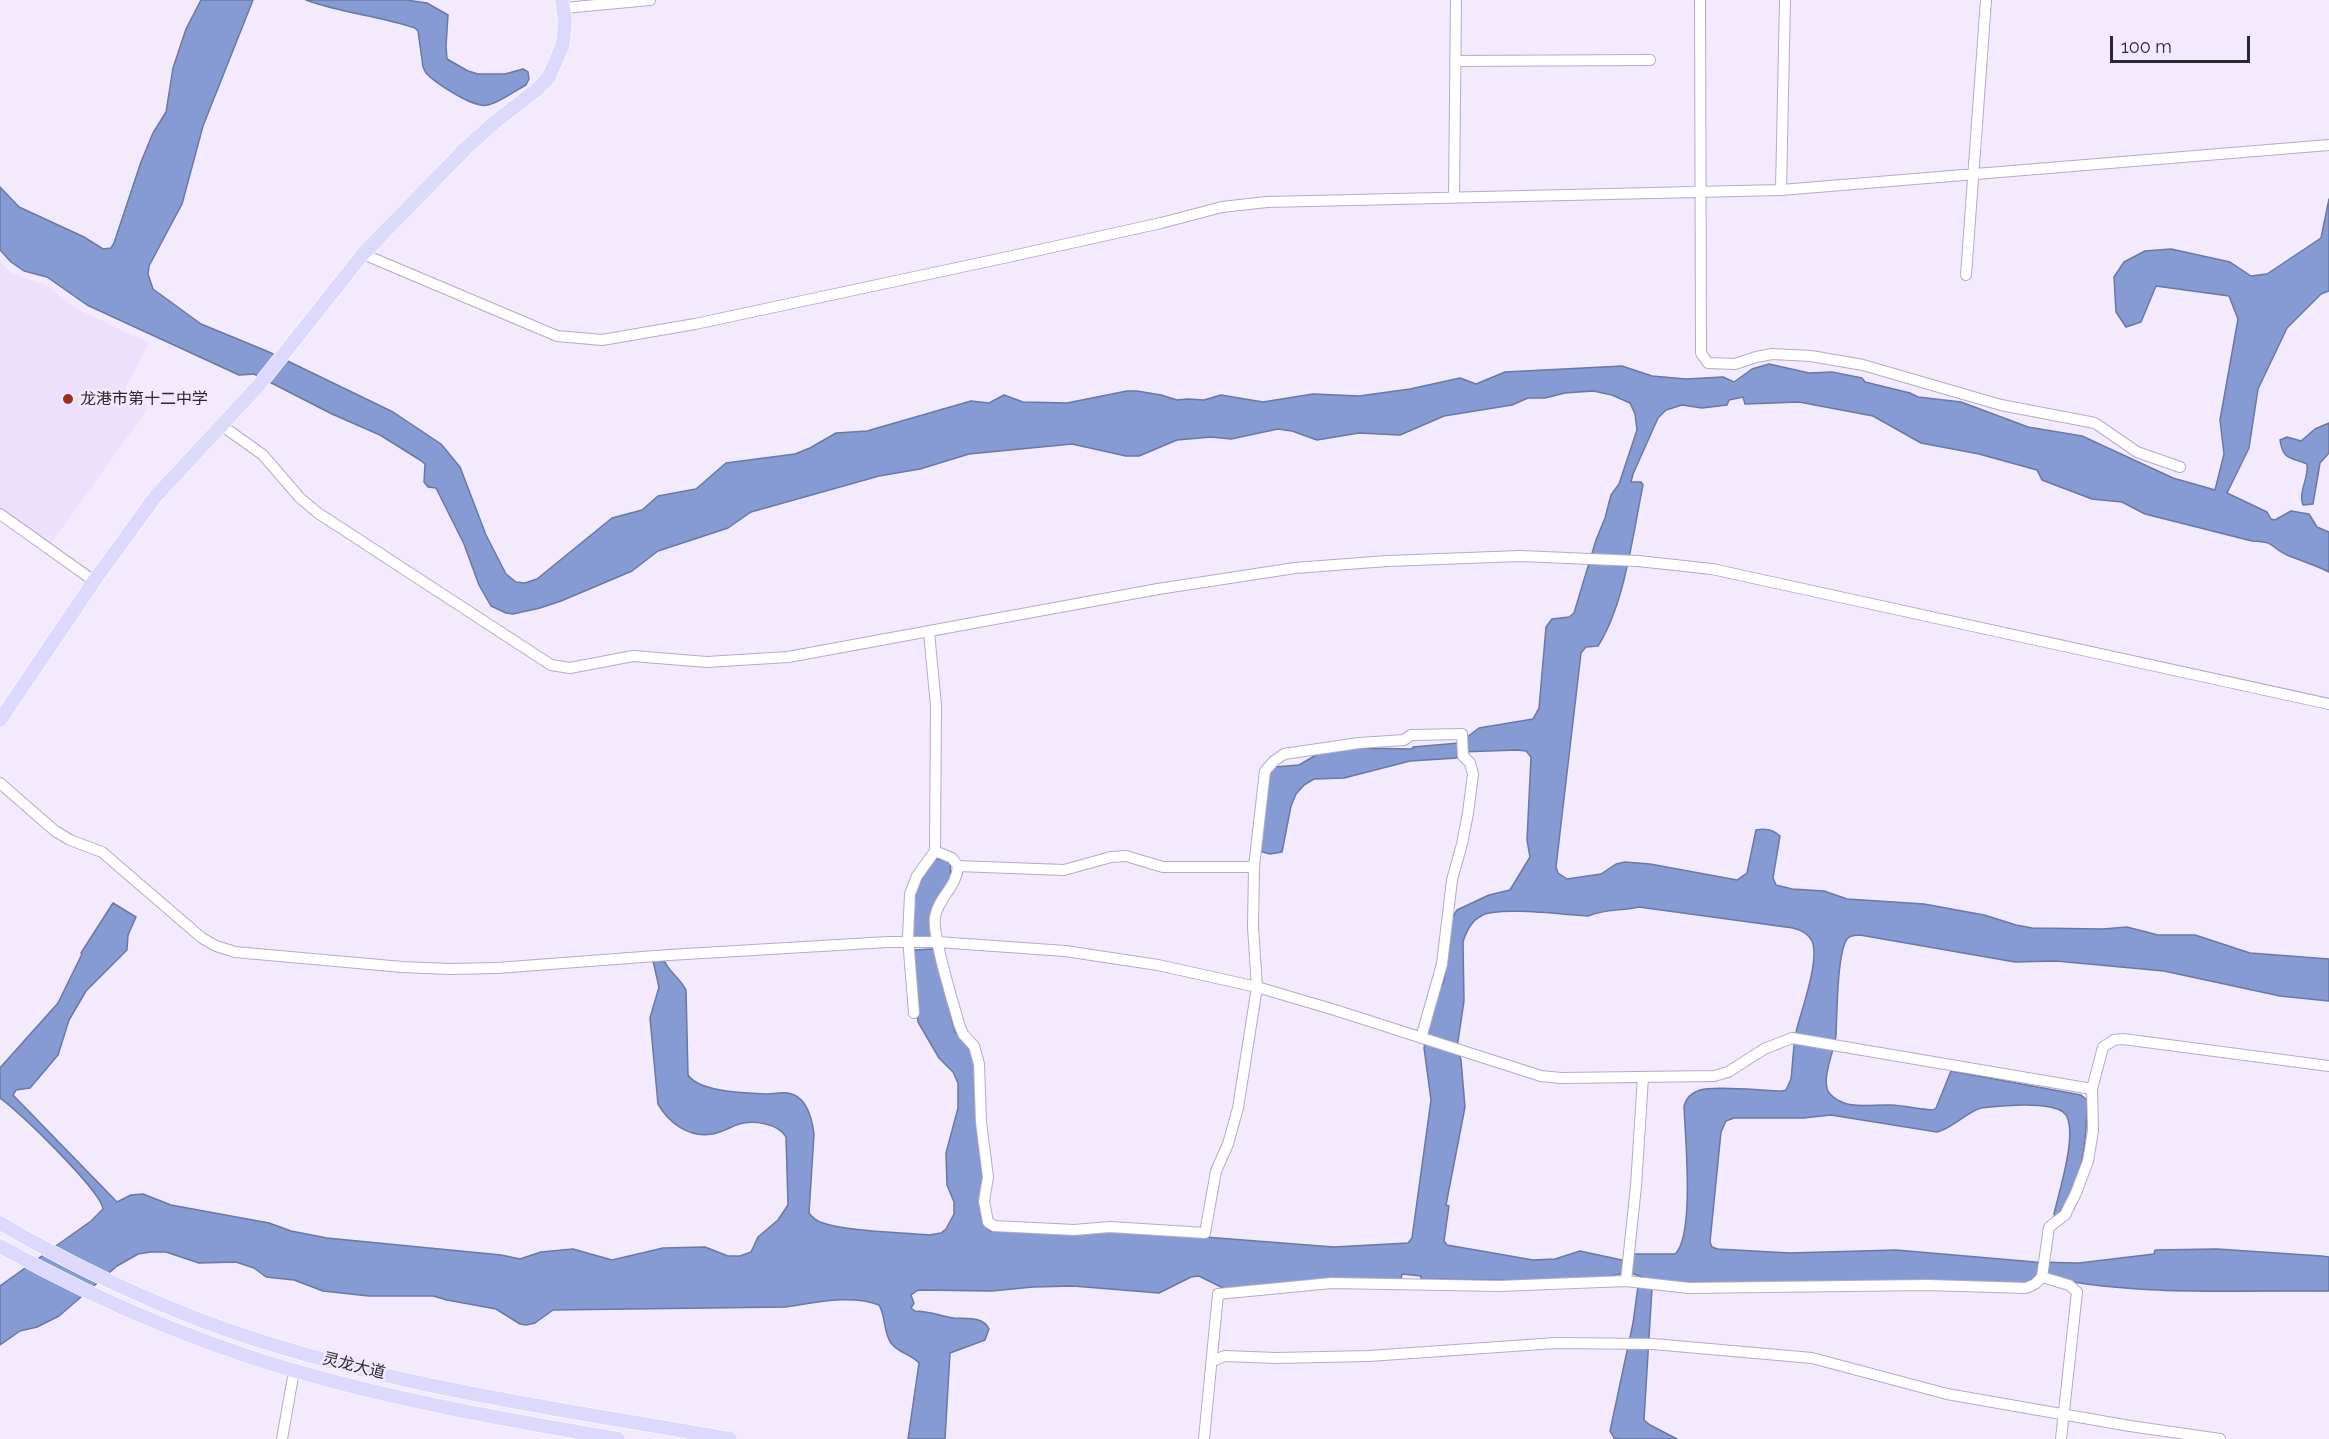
<!DOCTYPE html>
<html>
<head>
<meta charset="utf-8">
<style>
	body { margin:0 }
	#map { position:relative; width:2329px; height:1439px; overflow:hidden; background:#f3eafe; font-family:Raleway,sans-serif }
	canvas { display:block }
	.scale { position:absolute; left:2110px; top:36px; width:140px; height:27px; box-sizing:border-box; border:3px solid #2b272f; border-top:0; padding-left:8px; font-size:18px; line-height:21px; white-space:nowrap; color:#2b272f; -webkit-text-stroke:4px #f3eafe; paint-order:stroke }
</style>
</head>
<body>
<div id="map">
<canvas width="2329" height="1439"></canvas>
<div class="scale">100 m</div>
</div>
<script>
const c = document.querySelector('canvas').getContext('2d');
c.lineJoin = 'round';
function paint(path, color) { c.fillStyle = color; c.fill(path, 'evenodd'); }
function trace(path, color, width, dash) { c.strokeStyle = color; c.lineWidth = width; c.lineCap = dash ? 'butt' : 'round'; c.setLineDash(dash || []); c.stroke(path); }
function label(font, color, halo, rows, align = 'center') {
  c.font = font + ' Raleway,"Noto Sans SC",sans-serif'; c.lineWidth = 5; c.setLineDash([]); c.textBaseline = 'middle'; c.strokeStyle = halo; c.fillStyle = color; for (const [text, x, y, turn = 0] of rows) {
    c.save(); c.translate(x, y); c.rotate((+turn || 0) * Math.PI / 180); c.textAlign = isNaN(turn) ? turn : align; if (halo) c.strokeText(text, 0, 0); c.fillText(text, 0, 0); c.restore();
  }
}
paint(new Path2D(`
	M0,262L9,272L48,286L75,308L149,343L124,391L149,407L51,543L0,508Z`), '#ede0fc');
const water = new Path2D(`
	M201,0H253L203,126L182,204L149,266L148,274L153,289L201,324L269,352L393,412L441,444L460,467L486,535L506,574L516,582L525,583L537,579L612,518L642,510L658,496L696,489L726,463L795,454L810,448L836,433L867,431L971,401L989,403L1004,395L1023,402L1067,403L1127,391H1137L1161,395L1177,400L1188,399L1204,400L1221,395L1263,402L1313,394L1359,396L1410,389L1460,378L1476,384L1505,372L1622,366L1652,376L1686,379L1723,377L1734,382L1752,369L1769,364L1809,373L1832,372L1862,378L1865,382L1910,393L1918,397L1961,402L2028,427L2082,436L2173,478L2215,490L2224,454L2220,420L2238,319L2229,296L2156,286L2141,322L2126,327L2116,312L2114,277L2124,262L2145,251L2171,249L2230,262L2251,276L2267,274L2321,238L2329,199V291L2321,294L2287,328L2258,389L2249,448L2227,493L2267,512L2271,519L2275,520L2291,511L2309,514L2317,527L2329,532V572C2315,565 2301,561 2287,555C2268,546 2277,542 2252,541L2145,514L2122,502L2092,499L2042,480L2037,470L1979,454L1921,443L1873,416L1799,402L1745,404L1743,397L1729,400L1727,405L1702,408L1682,405L1666,410L1658,418L1633,474L1631,482H1641L1643,485C1633,533 1625,604 1598,646L1586,647L1581,653L1556,867L1558,873L1567,879L1601,874L1616,864L1625,862L1650,864L1737,880L1747,873L1756,830C1765,828 1774,830 1780,836L1773,878L1776,885L1792,889L1824,891L1847,899L1924,904L1984,915L2016,925L2032,928L2103,929L2127,927L2158,935H2195L2250,953L2329,959V1001L2280,996L2164,971L2056,961L2015,962L1860,935C1855,935 1850,935 1847,939C1837,953 1837,1016 1836,1035C1835,1050 1819,1082 1830,1094C1846,1111 1871,1104 1891,1105C1905,1106 1919,1109 1933,1110L1936,1108L1951,1071L2081,1095L2087,1100C2087,1134 2083,1192 2055,1217L2054,1214C2058,1195 2081,1125 2063,1112C2047,1101 2001,1106 1981,1108C1965,1113 1953,1128 1937,1132L1831,1115L1803,1118H1734L1726,1121L1721,1132L1710,1242L1712,1247L1718,1249L1789,1253L1896,1250L2035,1262L2079,1263L2154,1254L2155,1250L2217,1249L2321,1256L2329,1257V1291C2233,1290 2131,1297 2037,1275L2026,1283L1997,1284H1701L1647,1279L1629,1272L1606,1277L1538,1281L1421,1279V1276L1402,1274L1400,1284L1225,1289L1199,1276L1191,1277L1159,1293L1073,1286L1033,1287L992,1291L918,1290L911,1295L914,1303L911,1308L915,1311C930,1311 939,1316 954,1318C966,1319 983,1316 989,1329L985,1340L950,1353L945,1439H908L919,1363C911,1354 898,1353 891,1343C883,1332 886,1316 879,1305C851,1294 814,1303 786,1307L553,1310L535,1323L526,1325L520,1324L496,1309L447,1300L433,1296H369L323,1291L294,1280L266,1277L254,1268L236,1262L199,1263L166,1252H151L138,1254L117,1266L59,1316L37,1327L20,1331L0,1345V1286L91,1221L103,1209C102,1192 18,1110 0,1098V1068L58,1003L82,954L81,953L113,903L136,917L128,935L127,950L86,991L69,1020L58,1055L30,1088L16,1090L13,1095L117,1202L131,1195L143,1194L171,1205L269,1223L291,1231L327,1238L501,1255L520,1259L541,1252L573,1249L612,1260L663,1248L705,1247L728,1256H740L751,1252L758,1237L778,1220L788,1205L786,1137C778,1123 753,1120 739,1124C730,1127 721,1133 712,1134C689,1138 669,1123 658,1104L650,1018L659,987L653,961L665,962C670,973 680,978 686,990L688,1075C699,1092 745,1093 765,1094C772,1094 781,1092 788,1093C807,1096 812,1118 814,1134L809,1213C812,1217 815,1220 820,1222C847,1232 899,1232 929,1235L941,1233L946,1229L954,1214V1202L947,1185L946,1153L958,1108V1083L953,1072L939,1058L918,1022L913,950L934,949L955,1032L971,1050L975,1058L983,1173L981,1201L985,1224L990,1231L1071,1233L1114,1230L1334,1247L1408,1243L1412,1238L1431,1100L1424,1048L1427,1030L1436,994L1444,982L1450,922L1457,910L1489,895L1510,890L1530,857L1527,840L1531,757L1526,751L1517,750L1460,752L1457,758L1410,761L1344,778L1314,779L1304,785L1296,794L1291,806L1282,852L1270,854L1259,851L1269,774L1275,767L1299,765L1323,751L1354,748L1412,749L1413,747L1459,743L1479,728L1533,719L1539,708L1546,627L1552,619L1569,617L1574,613L1596,540L1605,518L1611,495L1619,484L1637,430L1635,414L1630,403L1612,395L1593,391L1565,393L1545,398H1528L1512,405L1444,416L1400,435L1359,433L1317,440L1292,431L1278,429L1231,439L1211,437L1177,440L1139,456H1126L1072,444L969,454L920,469L879,476L751,512L728,528L658,551L632,571L561,601L540,608L513,614L506,613L491,606L479,585L464,544L436,488L428,487L424,482L425,464L420,460L380,435L332,414L254,374L239,375L87,305L47,277L24,271L11,262L0,250V187L19,207L84,237L103,249L111,248L114,243L141,162L153,133L166,112L173,68L186,29ZM1639,907L1793,928C1801,930 1808,933 1812,941C1820,959 1802,1009 1797,1028C1793,1044 1793,1062 1791,1079L1786,1090L1782,1091C1763,1091 1716,1085 1700,1090C1691,1093 1686,1098 1684,1106C1685,1135 1695,1236 1675,1254H1632L1631,1262L1580,1251L1555,1259L1533,1260L1447,1245L1444,1241L1449,1206L1446,1205L1465,1107L1461,1060L1457,1048L1464,1001L1463,942C1466,932 1471,921 1481,916C1497,906 1566,915 1588,916C1604,909 1622,911 1639,907Z
	M306,0H406L427,3L448,15L446,46L447,59L468,71L478,74H505L523,69L528,72L529,79L526,85C514,91 501,102 488,105C475,109 435,83 426,73L423,67L418,31L415,28C380,16 341,13 306,0Z
	M2329,423V453L2320,463L2313,504L2303,505C2298,492 2309,478 2307,464C2291,457 2283,461 2280,440L2287,437L2301,441L2315,429Z
	M937,859L946,860L950,864L951,879L933,937L913,938C913,913 911,896 925,873C928,867 930,862 937,859Z
	M1638,1286L1652,1288L1644,1420L1650,1425L1677,1439H1618L1614,1438L1610,1431L1633,1323Z`);
paint(water, '#869ad4');
trace(water, '#6b78a2', 1.5);
const minor = new Path2D(`
	M1700,0L1701,353L1708,363L1735,364L1756,357L1772,354L1811,356L1863,365L2001,405L2095,423L2137,452L2180,467
	M564,8L650,0
	M1455,61L1650,60
	M1781,190L1785,0
	M1454,197L1456,0
	M363,254L557,336L602,340L695,324L1008,257L1161,223L1222,207L1267,202L1781,190L2329,145
	M1966,275L1986,0
	M221,425L263,455L300,498L318,513L551,665L570,668L633,656L707,662L788,657L1158,589L1295,568L1387,561L1520,556L1638,561L1712,569L2329,704
	M0,514L94,581
	M0,783L55,831L70,840L102,852L202,938L216,946L235,952L402,967L451,969L497,968L669,955L888,942H938L1065,951L1158,965L1257,987L1335,1010L1541,1076L1561,1078L1714,1076L1728,1072L1764,1049L1792,1038L2092,1089
	M935,851L952,858L958,866C957,887 938,898 935,917C932,936 953,1002 959,1024L963,1034L974,1046L979,1064L981,1122L988,1177L984,1201L988,1222L994,1226L1074,1230L1110,1227L1205,1233L1216,1171L1228,1144L1238,1108L1257,987L1253,927L1254,867L1265,771L1274,761L1284,754L1359,743L1404,740L1411,735L1462,734L1463,756L1470,763L1473,774L1468,813L1462,844L1452,880L1442,964L1421,1038
	M958,866L1064,870L1111,857L1126,856L1163,867H1254
	M914,1013L908,938L910,894L917,876L935,851L936,706L929,632
	M1626,1281L1636,1186L1643,1077
	M1212,1361L1225,1356L1276,1358L1369,1356L1556,1343L1653,1344L1812,1358L1947,1394L2130,1426L2220,1439
	M282,1439L294,1371
	M1204,1439L1218,1294L1331,1283L1499,1286L1626,1281L1689,1288L1927,1285L2026,1288L2035,1284L2042,1277
	M2061,1439L2077,1292L2069,1285L2042,1277L2049,1227L2065,1215L2076,1193L2088,1161L2093,1131L2092,1089L2103,1047L2114,1040L2123,1039L2329,1066`);
const major = new Path2D(`
	M0,720L94,581L155,497L259,385L363,254L466,148L495,122L535,91L549,77L563,44L565,21L562,0
	M0,1223C66,1262 136,1296 208,1323C376,1385 555,1408 730,1439
	M0,1246C105,1305 216,1351 332,1381C426,1406 522,1422 618,1439`);
trace(minor, '#b5acc0', 12);
trace(major, '#fff', 15);
trace(minor, '#fff', 10);
trace(major, '#dcd9fc', 14);
for (const [x, y, r, color] of [
	[68,399,6,"#9a3311"]
]) { const dot = new Path2D(); dot.arc(x, y, r, 0, 2 * Math.PI); c.fillStyle = color; c.fill(dot); trace(dot, '#f3eafe', 2); }
label('16px', '#2b272f', '#f3eafe', [
	["龙港市第十二中学",80,399]
], 'left');
label('16px', '#2b272f', '#f3eafe', [
	["灵龙大道",354,1366,14]
]);
</script>
</body>
</html>
